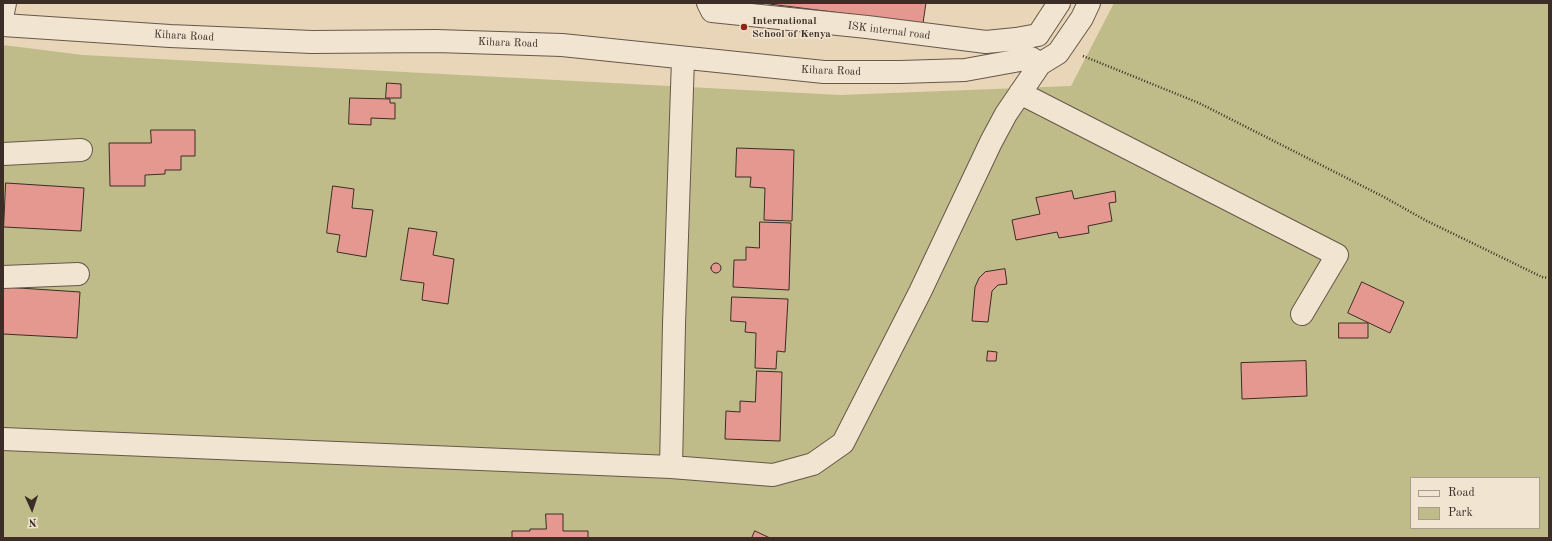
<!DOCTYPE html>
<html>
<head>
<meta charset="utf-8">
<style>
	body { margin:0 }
	#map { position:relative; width:1552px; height:541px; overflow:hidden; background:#e9d6b8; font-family:"Old Standard TT",serif }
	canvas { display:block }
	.frame { position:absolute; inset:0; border:4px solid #3c2d26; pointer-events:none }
	.legend { position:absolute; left:1410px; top:477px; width:130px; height:52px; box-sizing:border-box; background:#f1e4d1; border:1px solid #a99b8d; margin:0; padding:5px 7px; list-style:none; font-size:12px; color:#3c2d26 }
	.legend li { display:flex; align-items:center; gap:8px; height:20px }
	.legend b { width:20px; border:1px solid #a99b8d }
	.north { position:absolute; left:12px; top:489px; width:40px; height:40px; -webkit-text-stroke:3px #f1e4d1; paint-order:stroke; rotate:177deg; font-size:11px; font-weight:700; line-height:16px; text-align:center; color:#3c2d26 }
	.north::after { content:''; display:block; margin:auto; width:14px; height:18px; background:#3c2d26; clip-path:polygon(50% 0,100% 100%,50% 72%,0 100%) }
</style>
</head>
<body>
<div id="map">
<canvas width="1552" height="541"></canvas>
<div class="frame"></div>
<ul class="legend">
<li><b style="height:5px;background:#f1e4d1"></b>Road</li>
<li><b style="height:11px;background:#bfbc89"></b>Park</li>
</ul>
<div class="north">N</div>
</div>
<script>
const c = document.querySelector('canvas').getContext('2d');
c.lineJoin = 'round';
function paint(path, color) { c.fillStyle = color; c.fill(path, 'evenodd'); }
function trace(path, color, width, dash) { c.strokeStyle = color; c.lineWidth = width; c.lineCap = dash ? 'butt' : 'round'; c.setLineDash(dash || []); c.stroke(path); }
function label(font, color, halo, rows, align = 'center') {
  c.font = font + ' "Old Standard TT",serif'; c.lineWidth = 3; c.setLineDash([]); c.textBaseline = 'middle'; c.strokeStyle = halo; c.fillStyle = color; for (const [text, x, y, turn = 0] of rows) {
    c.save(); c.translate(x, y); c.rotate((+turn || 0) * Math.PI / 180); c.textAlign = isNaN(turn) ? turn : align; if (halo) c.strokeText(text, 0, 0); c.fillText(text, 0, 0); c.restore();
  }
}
paint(new Path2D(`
	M1114,3H1549V538H3V45L83,55L840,95L1071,86ZM1411,478H1539V528H1411Z`), '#bfbc89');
const building = new Path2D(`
	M762,3H926L923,23Z
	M387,83L401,84V98H386Z
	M350,98L390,99V103H395V119L371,118V125L349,124Z
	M151,130H195V156H181V170H165V174L145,175V186H110L109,143H151Z
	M737,148L794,150L792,221L764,220L765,188L750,187L751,177H736Z
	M6,183L84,188L81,231L4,227Z
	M333,186L354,189L352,208L373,210L366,257L337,252L340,235L327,233Z
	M1072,191L1074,199L1115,191L1116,202L1109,203L1112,221L1088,226L1089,233L1059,238L1057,232L1016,240L1012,220L1040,214L1036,198Z
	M760,222L791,223L789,290L733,287L734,260H746V247L759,248Z
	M409,228L437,232L433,255L454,259L448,304L422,300L424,283L401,280Z
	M711 268a5 5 0 1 1 10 0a5 5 0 1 1-10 0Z
	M1005,269L1007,284L998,285L992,291L988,322L972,321L975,287L979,278L985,272Z
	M1362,282L1404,302L1390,333L1348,313Z
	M4,287L80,292L77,338L3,334Z
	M732,297L788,299L785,352L777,351L776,369L755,368L756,333L745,332L746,322L731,321Z
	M1339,323H1368V338H1339Z
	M988,351L997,352L996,361H987Z
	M1306,361L1307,396L1242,399L1241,363Z
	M757,371L782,372L780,441L725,439L726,411L740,412V401L755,402Z
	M546,514H563V531H588V538H512V531H530V529H546Z
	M755,531L770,538H752Z`);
paint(building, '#e59890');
trace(building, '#3c2d26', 1);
const minor = new Path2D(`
	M708,3L712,11L867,27L986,42L1016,39L1038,35L1059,3
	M3,13L5,3
	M3,25L170,36L312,42L436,41L562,45L824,72H900L965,70L1031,58L1040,64L1058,53L1082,18L1089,3
	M1020,93L1337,255L1302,314
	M3,154L81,150
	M3,277L78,274
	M3,439L671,467L773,475L813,464L843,443L920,292L991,142L1006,114L1040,64
	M671,467L674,325L683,59`);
trace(minor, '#67574a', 24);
trace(new Path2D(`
	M1083,56L1199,103L1384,197L1425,220L1542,277L1549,278`), '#3c2d26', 2.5, [1, 2]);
trace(minor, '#f1e4d1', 22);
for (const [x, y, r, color] of [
	[744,27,4,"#8f2418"]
]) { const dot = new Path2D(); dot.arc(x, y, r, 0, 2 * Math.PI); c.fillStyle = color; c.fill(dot); trace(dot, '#f1e4d1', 1.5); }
label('bold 11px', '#3c2d26', '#f1e4d1', [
	["International",752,21],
	["School of Kenya",752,34]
], 'left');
label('11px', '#3c2d26', '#f1e4d1', [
	["ISK internal road",889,31,7],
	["Kihara Road",184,36,3],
	["Kihara Road",508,43,2],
	["Kihara Road",831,71,2]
]);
</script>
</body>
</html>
